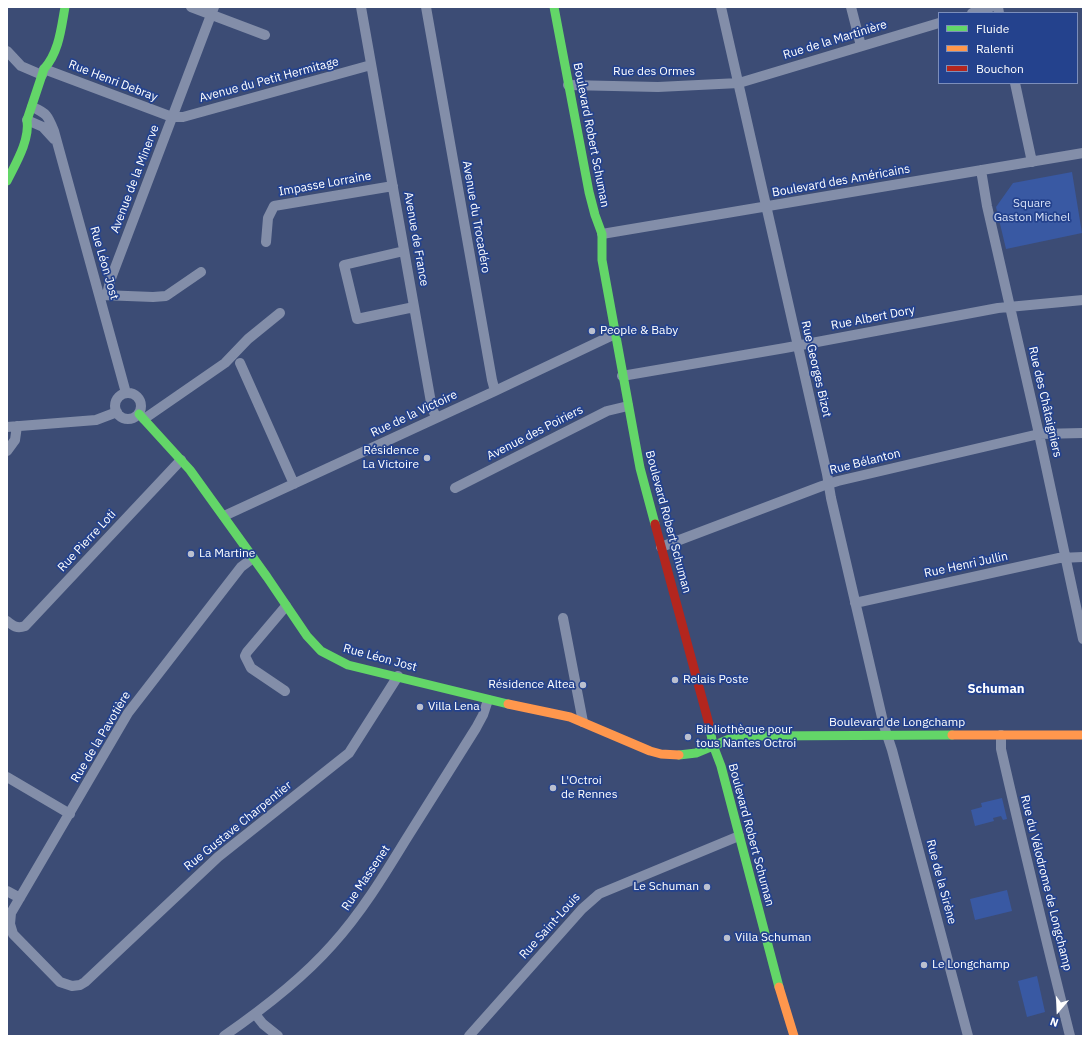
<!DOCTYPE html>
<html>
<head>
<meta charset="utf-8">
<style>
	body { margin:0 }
	#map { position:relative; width:1090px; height:1043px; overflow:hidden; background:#3c4c75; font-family:"IBM Plex Sans",sans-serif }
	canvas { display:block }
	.frame { position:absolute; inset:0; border:8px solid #fff; pointer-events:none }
	.legend { position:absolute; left:938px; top:12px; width:140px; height:72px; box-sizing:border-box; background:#24428d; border:1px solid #7c8ebb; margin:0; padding:5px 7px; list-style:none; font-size:12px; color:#fff }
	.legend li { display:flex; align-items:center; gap:8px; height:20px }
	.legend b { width:20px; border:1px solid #7c8ebb }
	.north { position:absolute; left:1038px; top:991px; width:40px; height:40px; -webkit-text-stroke:3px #24428d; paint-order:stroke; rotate:199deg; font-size:11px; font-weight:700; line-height:16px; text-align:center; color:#fff }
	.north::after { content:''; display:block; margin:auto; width:14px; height:18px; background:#fff; clip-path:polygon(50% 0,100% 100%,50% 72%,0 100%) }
</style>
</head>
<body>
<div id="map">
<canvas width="1090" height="1043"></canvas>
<div class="frame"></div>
<ul class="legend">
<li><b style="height:5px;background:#63d668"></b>Fluide</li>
<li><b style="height:5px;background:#ff974d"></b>Ralenti</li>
<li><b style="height:5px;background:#b3261e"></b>Bouchon</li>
</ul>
<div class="north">N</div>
</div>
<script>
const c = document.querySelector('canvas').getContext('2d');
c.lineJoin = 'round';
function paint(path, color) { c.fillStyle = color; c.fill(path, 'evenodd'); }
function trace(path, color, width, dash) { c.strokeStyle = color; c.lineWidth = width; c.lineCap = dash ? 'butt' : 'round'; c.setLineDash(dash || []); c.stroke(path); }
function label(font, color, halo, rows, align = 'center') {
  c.font = font + ' "IBM Plex Sans",sans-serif'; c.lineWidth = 3.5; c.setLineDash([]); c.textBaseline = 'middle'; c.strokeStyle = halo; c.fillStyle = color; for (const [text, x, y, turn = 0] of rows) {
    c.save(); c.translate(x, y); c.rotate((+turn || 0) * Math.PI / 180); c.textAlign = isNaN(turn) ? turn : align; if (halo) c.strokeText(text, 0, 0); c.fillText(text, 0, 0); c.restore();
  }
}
paint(new Path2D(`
	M1072,172L1082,233L1006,249L996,207L1013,183Z
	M1002,798L1007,819L1003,820L1001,816L993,818L994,821L975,826L971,810L982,807L981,803Z
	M1007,890L1012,911L975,920L970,899Z
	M1037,976L1045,1012L1027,1017L1018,981Z`), '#3959a3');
trace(new Path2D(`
	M191,7L265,35
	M361,7L432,408L436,417
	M426,7L492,380L495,391
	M721,7L827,474L831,498L884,726L892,750L968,1036
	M851,7L861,46
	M998,7L999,13
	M972,13L991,7
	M7,51L21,66L42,75
	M44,69L172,117H183L371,65
	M1015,83L1032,162
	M568,85L658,87L739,83L939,23
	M32,107C47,113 48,116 54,131L126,393
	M27,120L43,127L54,139
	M981,170L987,206L1039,434L1083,639
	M602,234L1083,153
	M266,242L268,218L274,206L393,186
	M404,251L344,265L357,319L414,307
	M102,295L153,297L166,296L201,272
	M107,295L110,281L214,7
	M240,363L294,484
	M622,376L785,348L998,308L1083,300
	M115 406a13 13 0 1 1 26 0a13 13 0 1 1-26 0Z
	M144,419L225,363L248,339L280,313
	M7,427L96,420L117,412
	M7,451L15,440L17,426
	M455,488L607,411L628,406
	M224,516L495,391L615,334
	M661,547L822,486L838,481L1039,434L1083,433
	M253,558L241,567L128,713L11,913L10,924L13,934L60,982L72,986L80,985L85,982L218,857L349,753L398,676
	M855,603L1059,558L1083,557
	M563,618L583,722
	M7,621C13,626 17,629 25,626L181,460
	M285,691L251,668L245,656L247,652L286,606
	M1001,735V749C1023,845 1046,940 1070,1036
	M7,777L70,814
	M7,891L20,898
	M255,1014L263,1024L278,1036
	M224,1036C263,1009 301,980 332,945C361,913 383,877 405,841C429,803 452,766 476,728L483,715L488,700
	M469,1036L582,909L599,894L739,836`), '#838ea9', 10);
trace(new Path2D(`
	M554,7L589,192L595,215L602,234V260L640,468L655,524
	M7,181C16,163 30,140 27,120L44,69C59,52 61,29 65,7
	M139,414L190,470L267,577L307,636L321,651L348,665L508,704
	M709,724L713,745L721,766L779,987
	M679,755L696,753L732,738L759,736L952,735`), '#63d668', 9);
trace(new Path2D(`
	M508,704L570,717L650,751L661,754L679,755
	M952,735H1083
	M779,987L794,1036`), '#ff974d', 9);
trace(new Path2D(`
	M655,524L709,724`), '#b3261e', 9);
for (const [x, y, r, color] of [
	[592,331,4,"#bbc0cf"],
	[427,458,4,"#bbc0cf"],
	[191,554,4,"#bbc0cf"],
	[675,680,4,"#bbc0cf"],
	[583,685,4,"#bbc0cf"],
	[420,707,4,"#bbc0cf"],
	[688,737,4,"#bbc0cf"],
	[553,788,4,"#bbc0cf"],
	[707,887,4,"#bbc0cf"],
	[727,938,4,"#bbc0cf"],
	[924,965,4,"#bbc0cf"]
]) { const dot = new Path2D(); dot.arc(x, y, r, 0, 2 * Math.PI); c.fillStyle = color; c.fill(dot); trace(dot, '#24428d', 1.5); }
label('12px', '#fff', '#24428d', [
	["Rue de la Martinière",835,40,-17],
	["Rue des Ormes",654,72],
	["Avenue du Petit Hermitage",269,80,-15],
	["Rue Henri Debray",113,81,21],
	["Boulevard Robert Schuman",591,135,79],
	["Avenue de la Minerve",135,179,-69],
	["Boulevard des Américains",841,181,-10],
	["Impasse Lorraine",325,184,-10],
	["Avenue du Trocadéro",476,217,80],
	["Avenue de France",416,239,80],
	["Rue Léon Jost",104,263,74],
	["Rue Albert Dory",873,318,-11],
	["Rue Georges Bizot",816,369,77],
	["Rue des Châtaigniers",1045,402,77],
	["Rue de la Victoire",414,414,-25],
	["Avenue des Poiriers",535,433,-27],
	["Rue Bélanton",865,462,-14],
	["Boulevard Robert Schuman",668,522,75],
	["Rue Pierre Loti",87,541,-47],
	["Rue Henri Jullin",966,565,-12],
	["Rue Léon Jost",380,658,15],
	["Boulevard de Longchamp",897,723],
	["Rue de la Pavotière",101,737,-59],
	["Rue Gustave Charpentier",238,826,-39],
	["Boulevard Robert Schuman",751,835,75],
	["Rue Massenet",366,878,-56],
	["Rue de la Sirène",941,882,75],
	["Rue du Vélodrome de Longchamp",1046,883,76],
	["Rue Saint-Louis",550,926,-48]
]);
label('12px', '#d8e2f8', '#24428d', [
	["Square",1032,204],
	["Gaston Michel",1032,218]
]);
label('12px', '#fff', '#24428d', [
	["People & Baby",600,331],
	["Résidence",419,451,"right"],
	["La Victoire",419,465,"right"],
	["La Martine",199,554],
	["Relais Poste",683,680],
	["Résidence Altea",575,685,"right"],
	["Villa Lena",428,707],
	["Bibliothèque pour",696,730],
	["tous Nantes Octroi",696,744],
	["L'Octroi",561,781],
	["de Rennes",561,795],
	["Le Schuman",699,887,"right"],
	["Villa Schuman",735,938],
	["Le Longchamp",932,965]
], 'left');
label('bold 13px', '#fff', '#24428d', [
	["Schuman",996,689]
]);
</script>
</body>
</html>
